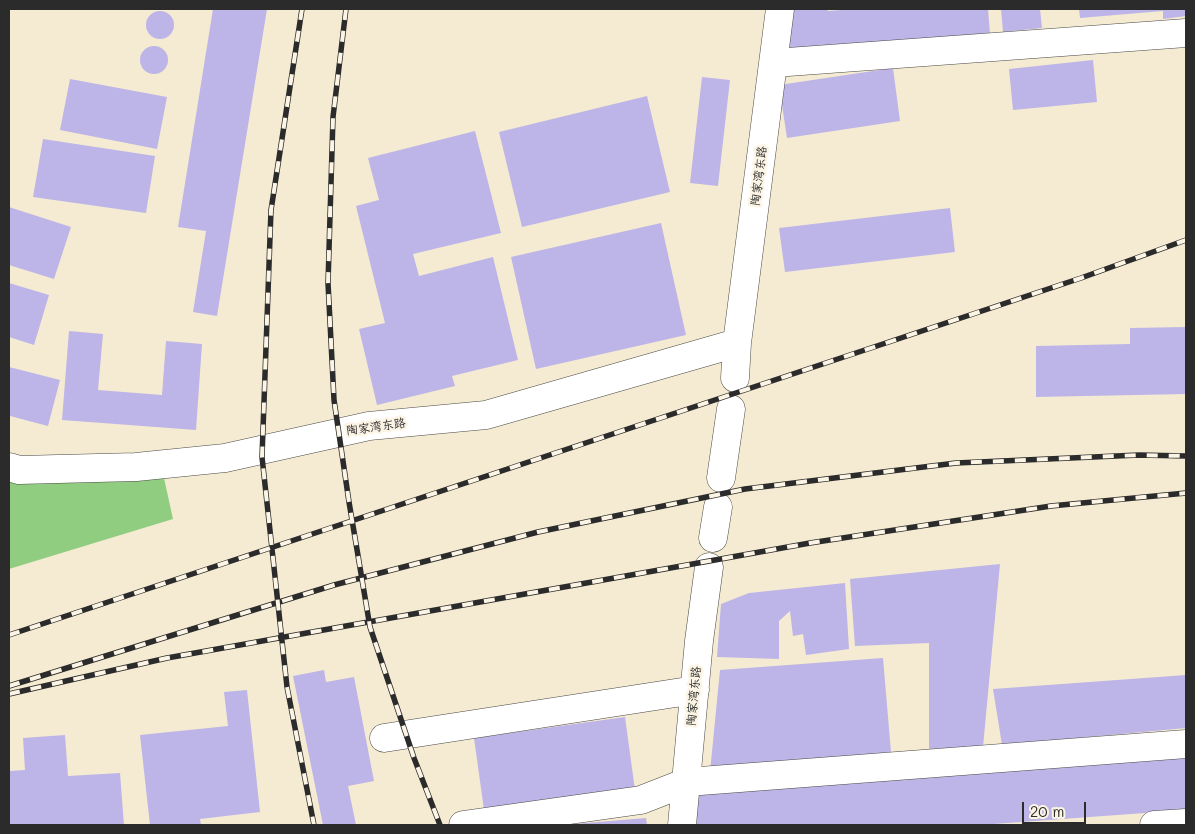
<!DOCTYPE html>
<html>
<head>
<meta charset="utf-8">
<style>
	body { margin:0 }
	#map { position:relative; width:1195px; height:834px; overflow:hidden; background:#f5ebd2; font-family:Mali,sans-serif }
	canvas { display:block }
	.frame { position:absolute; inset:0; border:10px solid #2b2b2b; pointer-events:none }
	.scale { position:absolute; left:1022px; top:802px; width:64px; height:22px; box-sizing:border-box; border:2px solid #2b2b2b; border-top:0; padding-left:6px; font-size:15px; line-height:18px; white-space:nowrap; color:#2b2b2b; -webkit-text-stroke:4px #fcf5e5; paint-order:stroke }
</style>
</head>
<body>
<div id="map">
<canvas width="1195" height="834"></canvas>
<div class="frame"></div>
<div class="scale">20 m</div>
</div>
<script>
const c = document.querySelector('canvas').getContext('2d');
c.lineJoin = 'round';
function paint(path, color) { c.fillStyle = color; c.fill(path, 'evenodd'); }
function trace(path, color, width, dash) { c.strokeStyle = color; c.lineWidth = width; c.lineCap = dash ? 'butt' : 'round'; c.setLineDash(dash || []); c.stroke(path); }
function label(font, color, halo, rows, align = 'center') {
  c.font = font + ' Mali,"LXGW WenKai TC",sans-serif'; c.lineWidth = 5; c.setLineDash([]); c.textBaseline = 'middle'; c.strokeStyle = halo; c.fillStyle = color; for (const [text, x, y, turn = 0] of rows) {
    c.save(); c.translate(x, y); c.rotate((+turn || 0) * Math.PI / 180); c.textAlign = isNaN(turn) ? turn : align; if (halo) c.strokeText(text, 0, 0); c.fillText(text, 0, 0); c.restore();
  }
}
paint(new Path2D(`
	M162,469L173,519L9,569V480Z`), '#91cd81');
paint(new Path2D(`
	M213,9H267L217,316L193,312L206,231L178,227Z
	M801,9H827L828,11L854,9H988L990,34L787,52L784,10Z
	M1001,9H1040L1042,28L1003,32Z
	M1079,9H1186V16L1163,19V11L1080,18Z
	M146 25a14 14 0 1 1 28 0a14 14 0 1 1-28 0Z
	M140 60a14 14 0 1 1 28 0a14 14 0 1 1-28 0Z
	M1093,60L1097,102L1013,110L1009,69Z
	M893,68L900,121L787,138L779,85Z
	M702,77L730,80L718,186L690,183Z
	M70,79L167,97L157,149L60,130Z
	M647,96L670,192L522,227L499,132Z
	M475,131L501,233L413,254L419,276L493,257L518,360L452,376L455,386L377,405L359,329L385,323L356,206L379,200L368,158Z
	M43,139L155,156L146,213L33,197Z
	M9,207L71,227L54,279L9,265Z
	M950,208L955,252L785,272L779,228Z
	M661,223L686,335L536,369L511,257Z
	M9,283L49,295L34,345L9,337Z
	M1186,327V394L1036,397V346L1130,344V328Z
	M69,331L103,334L98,390L162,395L166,341L202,344L196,430L62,420Z
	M9,367L60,380L48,426L10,416L9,418Z
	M1000,564L983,747L929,749V643L855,646L850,579Z
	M845,583L849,649L806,655L803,634L793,636L790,611L779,621V659L717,657L721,604L749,593Z
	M883,658L891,752L710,772L720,670Z
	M324,670L326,682L354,677L374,781L348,786L356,825H323L293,676Z
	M1186,675V728L1002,745L993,689Z
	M247,690L260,812L200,819L201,825H150L140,735L228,726L224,692Z
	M625,717L635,790L484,810L474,738Z
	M65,735L68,776L120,773L124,825H9V771L25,770L23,738Z
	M1186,758V810L980,825H697L694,790Z
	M646,818L647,825H574V824Z`), '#bdb5e7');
const minor = new Path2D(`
	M774,63L1186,33
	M735,378L737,343
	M9,467L19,470L136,467L225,458L369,426L486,415L737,343L780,9
	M721,478L731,409
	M713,538L718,507
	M384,738L695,690
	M463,825L641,800L687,782L1186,744
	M682,825L699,641L709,567
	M1154,825L1186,823`);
trace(minor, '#494844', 29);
trace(minor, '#fff', 28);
const rail = new Path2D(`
	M302,9L271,210L262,457L287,687L314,825
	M346,9L333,117L328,283L334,400L349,502L370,627L414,758L440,825
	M9,635L1081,278L1186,240
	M9,686L334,585L538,532L745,489L956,463L1139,455L1186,456
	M9,694L167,658L810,543L1051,506L1186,493`);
trace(rail, '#2b2b2b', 5.5);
trace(rail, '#fcf5e5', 4, [11]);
label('12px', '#2b2b2b', '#fcf5e5', [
	["陶家湾东路",759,176,-83],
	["陶家湾东路",376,427,-8],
	["陶家湾东路",694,696,-85]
]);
</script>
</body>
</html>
